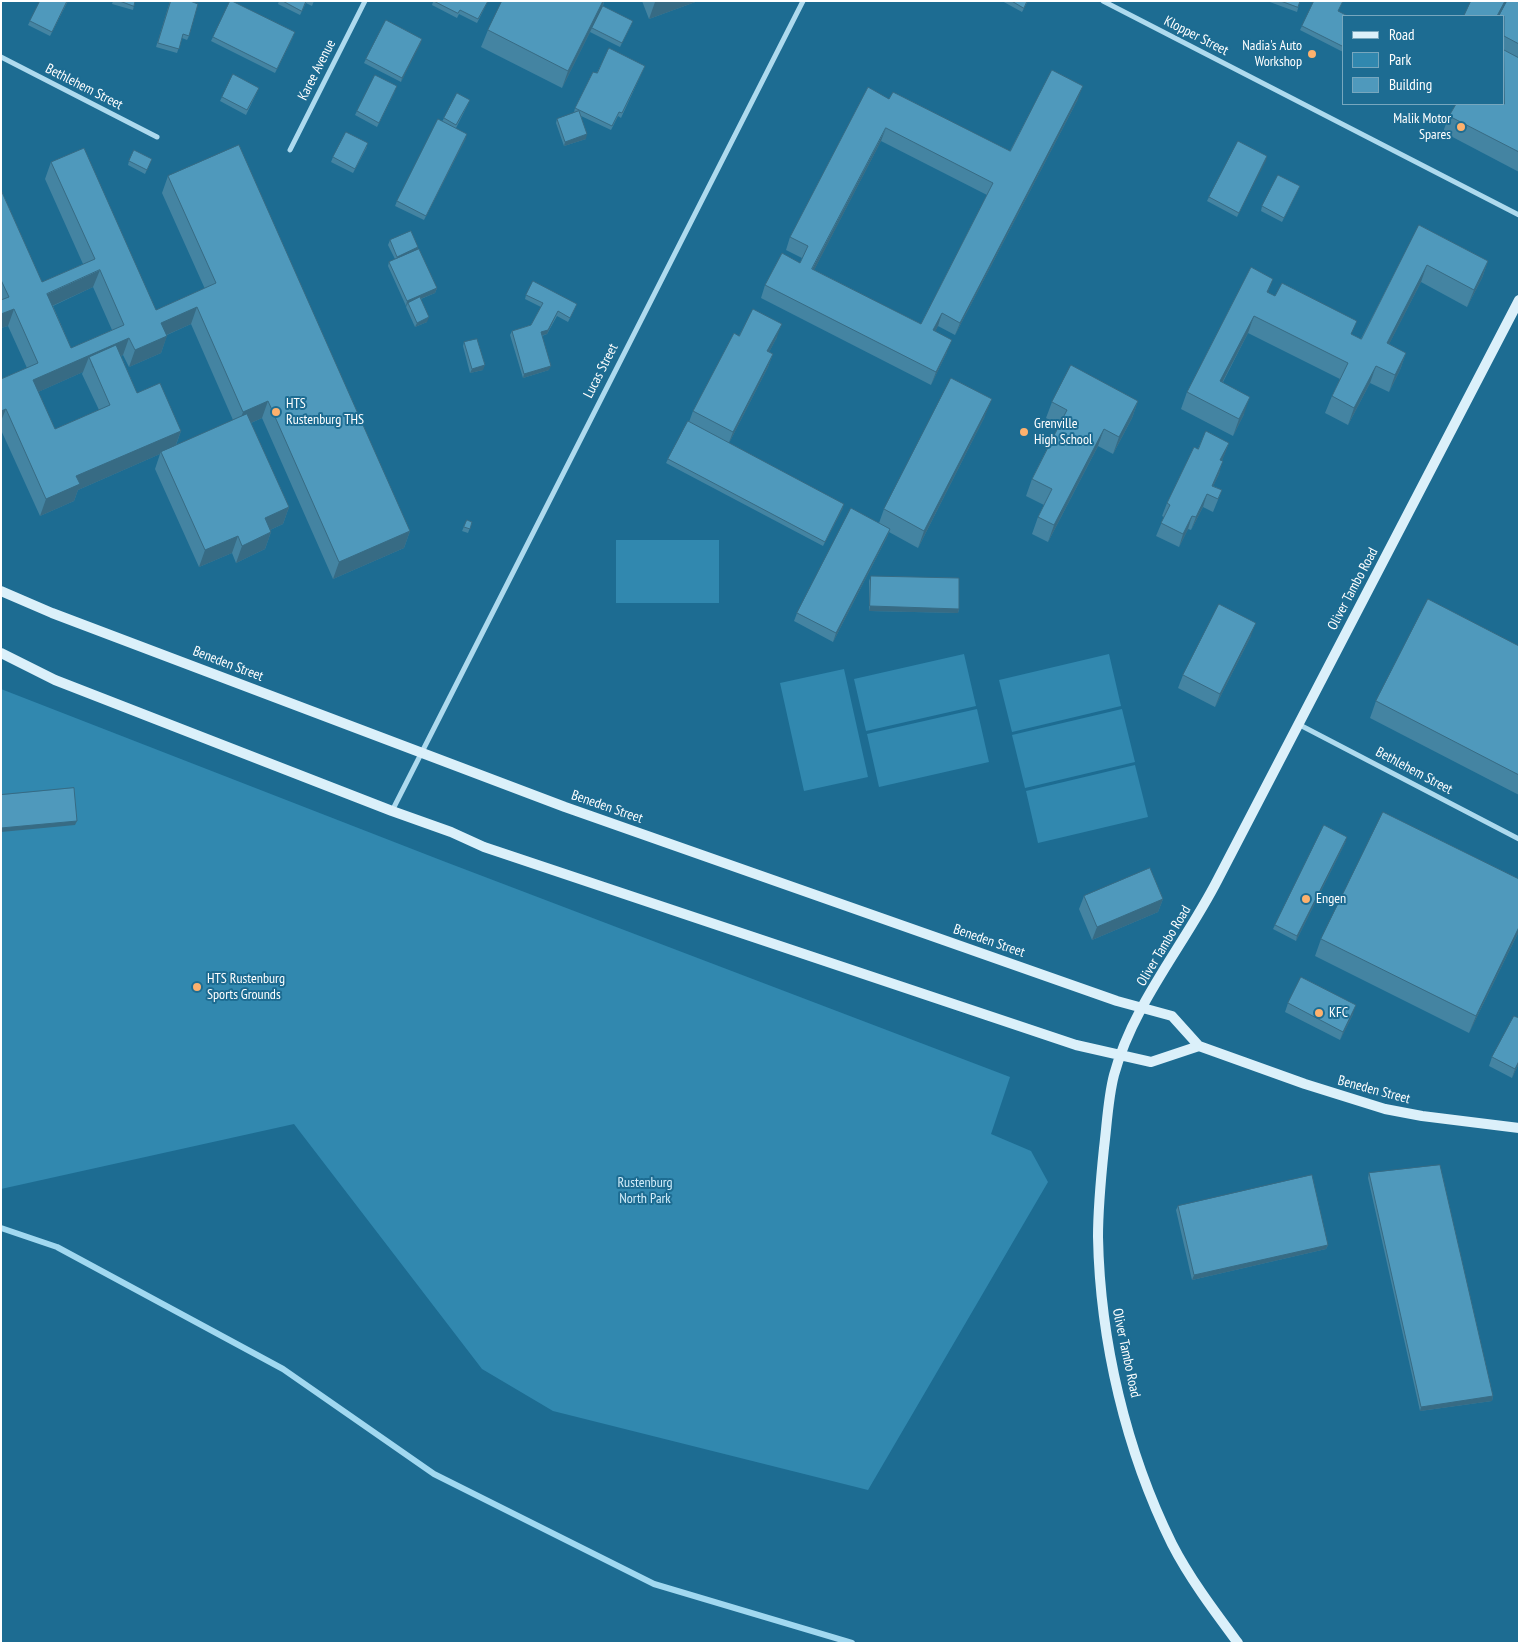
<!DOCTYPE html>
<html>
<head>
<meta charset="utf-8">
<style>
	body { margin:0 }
	#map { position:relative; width:1520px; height:1644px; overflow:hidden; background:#1d6c92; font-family:"PT Sans Narrow",sans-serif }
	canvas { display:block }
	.frame { position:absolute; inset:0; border:2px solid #fff; pointer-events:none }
	.legend { position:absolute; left:1342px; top:15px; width:162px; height:90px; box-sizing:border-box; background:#1d6c92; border:1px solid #77a7be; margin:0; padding:6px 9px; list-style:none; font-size:15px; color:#fff }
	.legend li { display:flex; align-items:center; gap:10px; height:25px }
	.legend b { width:25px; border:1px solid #77a7be }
</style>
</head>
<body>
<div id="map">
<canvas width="1520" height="1644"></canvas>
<div class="frame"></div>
<ul class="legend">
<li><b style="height:6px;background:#dbf0fa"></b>Road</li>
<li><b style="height:14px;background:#3188af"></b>Park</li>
<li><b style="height:14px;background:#4f99bc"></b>Building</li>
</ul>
</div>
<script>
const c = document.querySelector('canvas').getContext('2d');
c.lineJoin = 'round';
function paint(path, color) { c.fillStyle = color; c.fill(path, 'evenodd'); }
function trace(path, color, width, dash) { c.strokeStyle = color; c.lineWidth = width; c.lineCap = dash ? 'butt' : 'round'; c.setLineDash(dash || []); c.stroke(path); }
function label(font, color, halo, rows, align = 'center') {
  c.font = font + ' "PT Sans Narrow",sans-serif'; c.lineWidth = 4; c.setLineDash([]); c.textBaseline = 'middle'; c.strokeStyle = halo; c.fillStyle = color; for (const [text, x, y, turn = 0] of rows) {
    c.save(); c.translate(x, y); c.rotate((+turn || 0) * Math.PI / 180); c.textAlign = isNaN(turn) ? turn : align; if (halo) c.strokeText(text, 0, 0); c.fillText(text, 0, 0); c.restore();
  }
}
paint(new Path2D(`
	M616,540H719V603H616Z
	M964,654L976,706L866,731L854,679Z
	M1109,654L1121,706L1012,732L999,680Z
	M844,669L868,777L804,791L780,683Z
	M1,689L443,861L1010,1077L991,1134L1031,1151L1048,1182L868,1490L553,1411L482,1369L294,1124L1,1189Z
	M977,709L989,762L879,787L867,734Z
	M1122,709L1135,762L1025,788L1012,735Z
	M1135,765L1148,817L1038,843L1026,791Z`), '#3188af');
trace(new Path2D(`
	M1,1228L57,1247L283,1369L434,1474L654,1584L852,1643`), '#a1d8f0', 6);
trace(new Path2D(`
	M1103,1L1519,215
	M1,57L157,137
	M290,150L365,1
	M1298,724L1519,839
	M392,811L803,1`), '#aedaee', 5);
trace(new Path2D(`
	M1,591L52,613L565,807L1117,1001L1172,1016L1199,1046L1305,1084L1385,1109L1422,1116L1519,1128
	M1,653L55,680L392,811L451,832L484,847L1076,1045L1151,1062L1199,1046
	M1238,1643C1215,1612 1190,1579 1172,1544C1126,1451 1100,1341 1098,1237C1098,1208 1101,1177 1104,1148C1107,1124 1108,1098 1114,1075C1133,1004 1185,944 1218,879C1318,686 1419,493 1519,300`), '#dbf0fa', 10);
paint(new Path2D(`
	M40,1H68L50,36L28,25Z
	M113,1H135L133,10L112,4Z
	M170,1L189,36L187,40L182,38L177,53L156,47Z
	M279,1H314L312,6L306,3L300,15L278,4Z
	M432,1H488L477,23L459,14L457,18L432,5L433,2Z
	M502,1H604L603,6L631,25L620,47L590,32L562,88L481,47L488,30Z
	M642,1H698L649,19Z
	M1002,1H1028L1022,12Z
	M1267,1H1300L1297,12Z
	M1519,1V172L1443,132L1449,116L1504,104V16Z
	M1344,16L1343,52L1300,30L1302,26Z
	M213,37H293L275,73L211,41Z
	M422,39L401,82L364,63L366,59Z
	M645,66L621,118L618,116L611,130L581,116L586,139L564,146L556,123L557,119L575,113L574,112L575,108L597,73Z
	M395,91L377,127L355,115L357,111Z
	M257,92L246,115L220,101L222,97Z
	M889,99L1010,151L1078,99L955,335L938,326L935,331L947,352L931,385L761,298L765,285L800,263L802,258L786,250L790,237ZM881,141L987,195L921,324L814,270Z
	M468,104L456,128L466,138L424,220L395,206L397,201L444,118Z
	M367,147L353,173L331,162L333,157Z
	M1267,156L1237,217L1207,201L1209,197Z
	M129,161L150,163L145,174L128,165Z
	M51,162L156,310L205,289L162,193L168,176L410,531L404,548L333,579L262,418L251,423L289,507L283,524L270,530L271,532L265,549L236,563L232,553L199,567L155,469L160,454L78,490L74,501L40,516L1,430V379L27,368L8,326L1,328V190L42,282L83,264L45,179ZM93,287L112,330L71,348L53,306ZM191,324L233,420L176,445L181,431L137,393L121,356L123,355L129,367L161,353L167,335ZM83,372L82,374L99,410L55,429L38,392Z
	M1300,186L1282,222L1261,211L1262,206Z
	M1419,225L1488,261L1482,278L1467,307L1421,282L1389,344L1406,353L1400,370L1389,392L1370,383L1348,425L1325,413L1332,396L1340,379L1248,333L1223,382L1244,414L1233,436L1181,409L1187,392L1268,293L1361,339Z
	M390,240L418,247V249L437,288L435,293L421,299L427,322L415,327L406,307L407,305L406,306L388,266L389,262L395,259L388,245Z
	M526,295L575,308L568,322L557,316L547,334L542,336L549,370L523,378L510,335L512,331L531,325L541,307L525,299Z
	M739,336L777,337L769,352L773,354L768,367L729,443L843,508L823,546L666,463L668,459L689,422L693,411Z
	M464,342L483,370L470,373L463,346Z
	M1138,401L1132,418L1113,454L1098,446L1048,542L1032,534L1038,517L1044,505L1026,496L1032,479L1059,425L1046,418L1052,402Z
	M985,416L918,548L889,532L887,537L833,642L794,621L797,613L879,523L884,509Z
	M1229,443L1222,460L1219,474L1213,486L1222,490L1213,512L1203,507L1191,530L1188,529L1179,547L1156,536L1164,517L1162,516L1167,503L1198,449Z
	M467,520L472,522L468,533L462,531Z
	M871,576L959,609L958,613L869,611V581Z
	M1251,636L1215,707L1178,688L1183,675Z
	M1519,646V795L1370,718L1376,701Z
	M1346,841L1296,941L1273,929L1275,925Z
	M1084,896L1163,899L1158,912L1092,940L1079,909Z
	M1519,931L1469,1033L1315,956L1321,939Z
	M1288,1003L1353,1014L1340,1040L1285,1012Z
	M1519,1018V1063L1512,1078L1489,1066L1492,1057Z
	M1369,1173L1493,1396L1492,1401L1420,1411L1368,1178Z
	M1178,1206L1328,1245L1326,1249L1192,1280L1176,1210Z`), '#4484a2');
paint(new Path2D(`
	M603,1H604L601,10L562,88L568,71Z
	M658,1H698L649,19L655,2Z
	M1505,1H1506L1499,16H1497Z
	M422,39L421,43L401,82L402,78Z
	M1083,86L1078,99L955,335L960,323Z
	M886,128L881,141L808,282L812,269Z
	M467,134L466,138L424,220Z
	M587,134L586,139L564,146L565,142Z
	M1267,156L1266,161L1237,217L1239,213Z
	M418,247L417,252L396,261L397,257Z
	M1488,261L1482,278L1467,307L1474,290Z
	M1427,265L1421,282L1381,360L1387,343Z
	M100,270L93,287L41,311L47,294Z
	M1273,279L1267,296V292Z
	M437,288L435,293L408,304V303L407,305L406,306L407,301Z
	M197,307L191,324L155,340L161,323Z
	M14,309L8,326L1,328V314Z
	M558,311L547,334L540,336L541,332Z
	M942,313L938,326L929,343L933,330Z
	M1254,316L1248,333L1214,398L1220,381Z
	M429,317L427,322L415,327L417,323Z
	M782,324L777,337L763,364L767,351Z
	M167,336L161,353L129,367L135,350Z
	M129,338L123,355L93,368L89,357L83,372L27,397L33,380Z
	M952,340L947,352L931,385L936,372Z
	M1406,353L1400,370L1389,392L1395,375Z
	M773,354L768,367L728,445L733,432Z
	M485,365L483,370L470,373L472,369Z
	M551,366L549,370L523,378L524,374Z
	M1376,366L1370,383L1348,425L1354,408Z
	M1250,397L1244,414L1233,436L1239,419Z
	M992,399L985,416L918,548L924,531Z
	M268,401L262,418L237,429L243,412Z
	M1138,401L1132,418L1113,454L1119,437Z
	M6,409L1,421V411Z
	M1104,429L1098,446L1048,542L1054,525Z
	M181,431L175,447L161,452L160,454L78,490L74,501L40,516L46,499L76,476Z
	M1229,443L1224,456L1216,473L1220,460Z
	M1223,461L1219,474L1209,495L1212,486Z
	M1207,494L1203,507L1191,530L1196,517Z
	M844,504L843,508L823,546Z
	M289,507L283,524L259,535L265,518Z
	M1192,516L1188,529L1179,547L1183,534Z
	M890,529L887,537L833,642L836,633Z
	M410,531L404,548L333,579L339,562Z
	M271,532L265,549L236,563L242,546Z
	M238,536L232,553L199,567L205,550Z
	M870,606L959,609L958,613L869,611Z
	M1256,623L1251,636L1215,707L1220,694Z
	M77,821L75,825L1,832V828Z
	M1347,837L1346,841L1296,941L1297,936Z
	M1163,899L1158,912L1092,940L1097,927Z
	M1519,927V931L1469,1033L1476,1016Z
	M1356,1005L1353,1014L1340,1040L1343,1032Z
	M1519,1061V1063L1512,1078L1515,1069Z
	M1328,1245L1326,1249L1192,1280L1194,1275Z
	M1493,1396L1492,1401L1420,1411L1421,1407Z`), '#376b84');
const building = new Path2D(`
	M40,1H67L52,32L30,21Z
	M120,1H135L134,6Z
	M171,1H190L198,4L189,36L183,34L179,49L158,43Z
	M230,1H232L295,32L277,69L213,37Z
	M283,1H306L302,11Z
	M434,1H488L478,19L460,10L458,13Z
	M502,1H603L568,71L488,30Z
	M1012,1H1027L1024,8Z
	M1281,1H1300L1298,7Z
	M1314,1H1343L1338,11L1348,16H1344V47L1302,26Z
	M1471,1H1505L1497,16H1464Z
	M1507,1H1519V44L1504,36V16H1499Z
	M603,6L633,21L622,43L592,28Z
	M386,20L422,39L402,78L366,59Z
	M609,48L645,66L622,113L619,112L612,126L575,108L593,72L597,73Z
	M1504,50L1519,58V152L1449,116L1456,104H1504Z
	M1052,70L1083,86L960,323L942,313L933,330L952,340L936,372L765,285L782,253L800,263L808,246L790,237L868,87L889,99L893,92L1010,151ZM886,128L993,183L921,324L812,269Z
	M233,74L259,88L247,110L222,97Z
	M375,75L397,86L379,123L357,111Z
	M457,93L470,100L456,125L444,118Z
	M579,111L587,134L565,142L557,119Z
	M438,119L467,134L426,216L397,201Z
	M346,132L368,143L355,169L333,157Z
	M1238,141L1267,156L1239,213L1209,197Z
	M239,145L410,531L339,562L268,401L243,412L197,307L161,323L167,336L135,350L129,338L33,380L55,429L110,405L89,357L116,345L137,393L160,383L181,431L76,476L80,484L46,499L6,409L1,411V379L38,363L14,309L1,314V300L9,297L1,280V190L42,282L95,259L51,162L84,148L156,310L216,283L168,176ZM100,270L124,325L71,348L47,294Z
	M134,150L152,159L147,170L129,161Z
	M1278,175L1300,186L1284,218L1262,206Z
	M1419,225L1488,261L1474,290L1427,265L1387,343L1406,353L1395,375L1376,366L1354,408L1332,396L1348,363L1254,316L1220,381L1250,397L1239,419L1187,392L1251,267L1273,279L1267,292L1275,296L1282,283L1357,321L1351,334L1361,339Z
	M411,231L418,247L397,257L390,240Z
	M419,249L437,288L407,301L389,262Z
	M533,281L577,304L570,318L558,311L548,330L541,332L551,366L524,374L512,331L531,325L543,303L526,295Z
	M420,297L429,317L417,323L408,303Z
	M753,309L782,324L767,351L773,354L733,432L693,411L734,333L739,336Z
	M477,339L485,365L472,369L464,342Z
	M1071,365L1138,401L1119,437L1104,429L1054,525L1038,517L1052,489L1032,479L1067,410L1052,402Z
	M951,378L992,399L924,531L884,509Z
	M247,414L289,507L265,518L271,532L242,546L238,536L205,550L161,452Z
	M688,421L844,504L825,542L668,459Z
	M1206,431L1229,443L1220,460L1223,461L1212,486L1222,490L1218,499L1207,494L1196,517L1192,516L1183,534L1161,523L1170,505L1167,503L1194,447L1198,449Z
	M851,508L890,529L836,633L797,613Z
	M467,520L472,522L470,529L464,527Z
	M871,576L959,578V609L870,606Z
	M1428,599L1519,646V775L1376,701Z
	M1219,604L1256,623L1220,694L1183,675Z
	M74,788L77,821L1,828V795Z
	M1383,812L1519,879V927L1476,1016L1321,939Z
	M1324,825L1347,837L1297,936L1275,925Z
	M1150,868L1163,899L1097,927L1084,896Z
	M1301,977L1356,1005L1343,1032L1288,1003Z
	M1514,1016L1519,1018V1061L1515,1069L1492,1057Z
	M1440,1165L1493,1396L1421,1407L1369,1173Z
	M1312,1175L1328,1245L1194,1275L1178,1206Z`);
paint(building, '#4f99bc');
trace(building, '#376b84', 1);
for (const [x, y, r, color] of [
	[1312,54,5,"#fdb16d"],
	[1461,127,5,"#fdb16d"],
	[276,412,5,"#fdb16d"],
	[1024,432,5,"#fdb16d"],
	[1306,899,5,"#fdb16d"],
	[197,987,5,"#fdb16d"],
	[1319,1013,5,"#fdb16d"]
]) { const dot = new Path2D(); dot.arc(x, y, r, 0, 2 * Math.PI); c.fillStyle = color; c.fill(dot); trace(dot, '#1d6c92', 2); }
label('14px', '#fff', '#1d6c92', [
	["Klopper Street",1196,36,27],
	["Karee Avenue",317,70,-63],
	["Bethlehem Street",84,87,27],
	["Lucas Street",601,371,-63],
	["Oliver Tambo Road",1353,589,-62],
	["Beneden Street",228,664,21],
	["Bethlehem Street",1414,771,28],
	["Beneden Street",607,807,19],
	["Beneden Street",989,941,19],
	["Oliver Tambo Road",1164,946,-59],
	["Beneden Street",1374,1090,15],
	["Oliver Tambo Road",1126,1353,78]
]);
label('14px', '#fff', '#1d6c92', [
	["Nadia's Auto",1302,46,"right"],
	["Workshop",1302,62,"right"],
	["Malik Motor",1451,119,"right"],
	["Spares",1451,135,"right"],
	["HTS",286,404],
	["Rustenburg THS",286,420],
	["Grenville",1034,424],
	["High School",1034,440],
	["Engen",1316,899],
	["HTS Rustenburg",207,979],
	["Sports Grounds",207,995],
	["KFC",1329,1013]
], 'left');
label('14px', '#d4eefa', '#1d6c92', [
	["Rustenburg",645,1183],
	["North Park",645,1199]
]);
</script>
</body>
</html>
